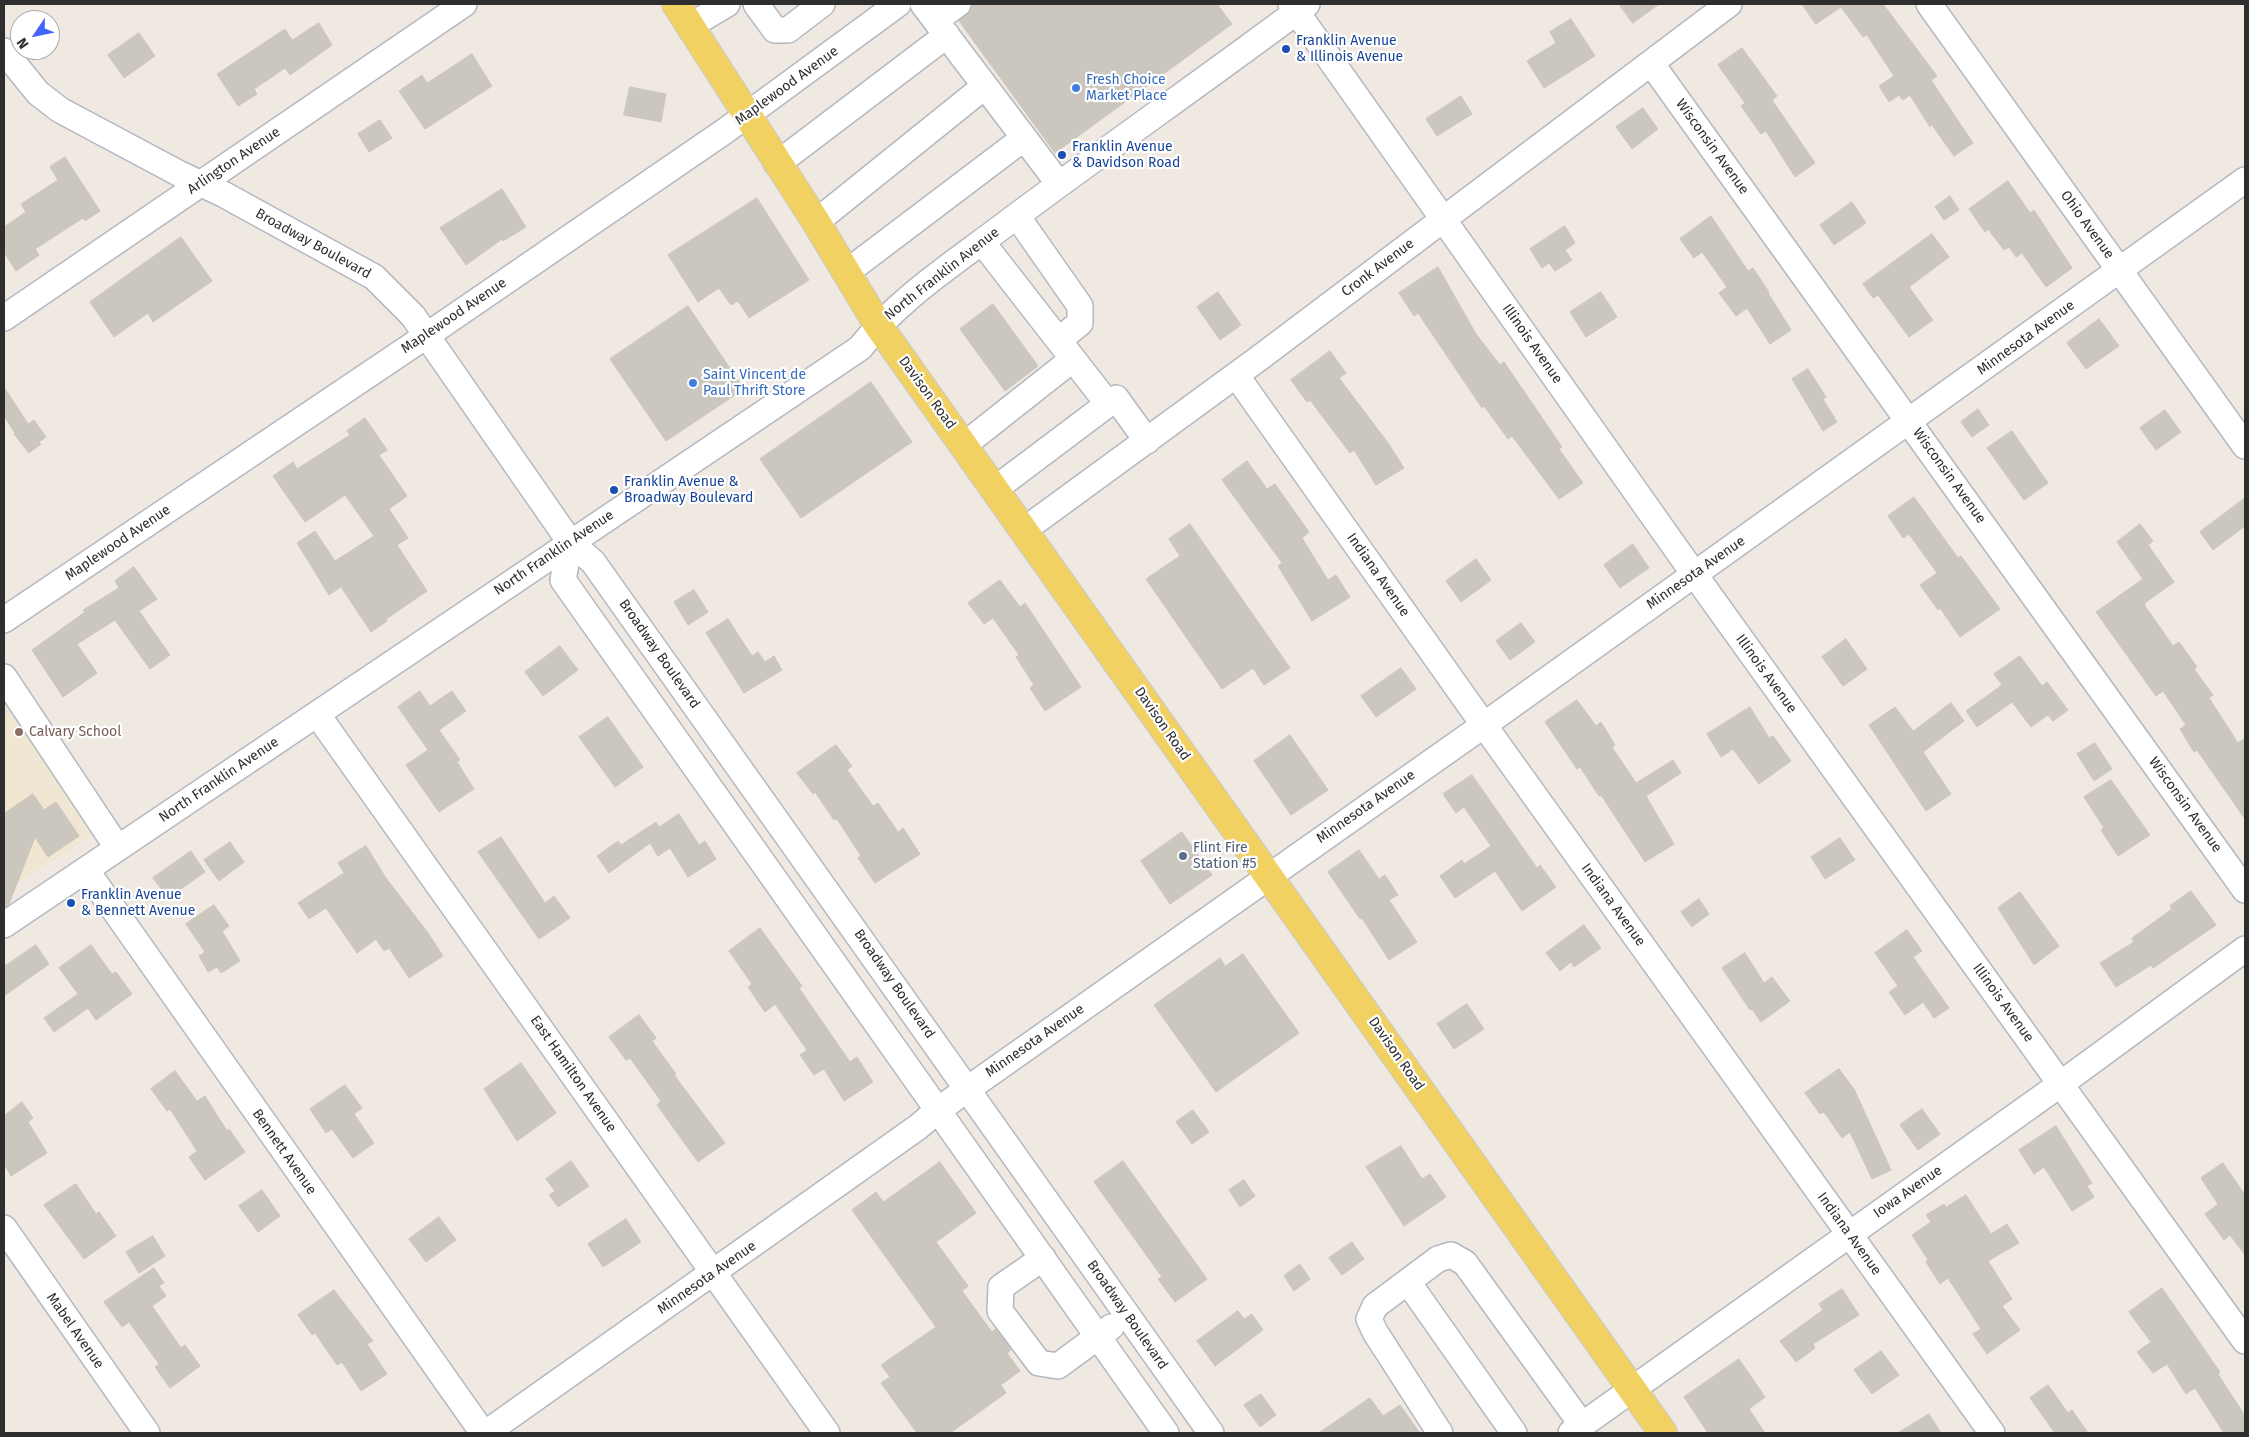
<!DOCTYPE html>
<html>
<head>
<meta charset="utf-8">
<style>
	body { margin:0 }
	#map { position:relative; width:2249px; height:1437px; overflow:hidden; background:#efe9e1; font-family:"Fira Sans",sans-serif }
	canvas { display:block }
	.frame { position:absolute; inset:0; border:5px solid #2e2e2e; pointer-events:none }
	.north { position:absolute; left:10px; top:10px; width:50px; height:50px; box-sizing:border-box; background:#fff; border:1px solid #ababab; border-radius:50%; rotate:236deg; font-size:14px; font-weight:700; line-height:20px; text-align:center; color:#2e2e2e }
	.north::after { content:''; display:block; margin:auto; width:18px; height:22px; background:#4264fb; clip-path:polygon(50% 0,100% 100%,50% 72%,0 100%) }
</style>
</head>
<body>
<div id="map">
<canvas width="2249" height="1437"></canvas>
<div class="frame"></div>
<div class="north">N</div>
</div>
<script>
const c = document.querySelector('canvas').getContext('2d');
c.lineJoin = 'round';
function paint(path, color) { c.fillStyle = color; c.fill(path, 'evenodd'); }
function trace(path, color, width, dash) { c.strokeStyle = color; c.lineWidth = width; c.lineCap = dash ? 'butt' : 'round'; c.setLineDash(dash || []); c.stroke(path); }
function label(font, color, halo, rows, align = 'center') {
  c.font = font + ' "Fira Sans",sans-serif'; c.lineWidth = 4.5; c.setLineDash([]); c.textBaseline = 'middle'; c.strokeStyle = halo; c.fillStyle = color; for (const [text, x, y, turn = 0] of rows) {
    c.save(); c.translate(x, y); c.rotate((+turn || 0) * Math.PI / 180); c.textAlign = isNaN(turn) ? turn : align; if (halo) c.strokeText(text, 0, 0); c.fillText(text, 0, 0); c.restore();
  }
}
paint(new Path2D(`
	M4,703L94,834L4,891Z`), '#f0e6d1');
const building = new Path2D(`
	M972,4H1217L1232,24L1055,153L959,21L971,10Z
	M1619,4H1659L1633,23Z
	M1802,4H1883L1937,76L1931,80L1973,143L1954,156L1932,125L1930,127L1910,95L1903,100L1899,95L1889,102L1879,86L1894,76L1867,35L1863,37L1841,7L1816,24Z
	M1571,19L1595,56L1544,88L1527,61L1556,43L1550,32Z
	M319,23L332,45L290,75L285,68L254,89L257,94L238,106L217,74L285,29L292,40Z
	M139,33L155,56L124,78L108,55Z
	M1742,48L1777,96L1772,100L1815,163L1795,177L1766,131L1761,134L1741,106L1745,103L1718,65Z
	M472,54L492,86L425,129L399,91L422,75L427,83Z
	M630,87L666,94L661,122L624,115Z
	M1461,96L1472,114L1437,136L1426,119Z
	M1643,108L1658,129L1632,149L1616,127Z
	M380,120L392,138L369,152L358,134Z
	M65,157L100,211L85,221L83,218L35,249L39,255L16,271L4,252V227L26,212L21,204L58,180L50,167Z
	M2008,181L2030,213L2034,210L2072,268L2046,287L2022,253L2016,257L2009,247L2004,250L1988,229L1985,232L1969,209Z
	M502,189L526,227L503,241L502,239L466,265L440,228Z
	M1950,196L1959,210L1944,220L1935,207Z
	M757,198L809,280L749,318L738,301L731,305L719,288L698,302L668,255Z
	M1852,202L1866,223L1834,245L1820,225Z
	M1711,216L1748,271L1753,268L1769,292L1768,293L1791,330L1770,344L1747,308L1736,316L1719,293L1727,287L1702,252L1694,258L1680,239Z
	M1565,226L1575,243L1565,250L1572,260L1555,271L1549,263L1542,268L1530,249Z
	M1932,234L1949,257L1909,287L1933,320L1909,337L1878,295L1873,298L1863,284Z
	M181,237L212,281L153,322L148,313L114,337L90,302Z
	M1438,267L1476,334L1500,365L1504,362L1562,447L1559,449L1583,483L1559,499L1512,436L1508,439L1484,406L1482,408L1418,313L1414,316L1399,293Z
	M1218,292L1241,325L1220,340L1197,307Z
	M1601,292L1617,317L1586,337L1570,312Z
	M993,304L1038,366L1005,391L960,329Z
	M688,306L744,389L666,441L610,359Z
	M2099,319L2119,346L2086,369L2067,343Z
	M1330,351L1346,373L1339,378L1388,443L1404,468L1376,485L1354,450L1350,453L1310,400L1307,402L1291,380Z
	M1808,369L1826,397L1823,399L1837,422L1823,431L1792,379Z
	M871,382L912,442L801,518L760,459Z
	M4,387L28,424L34,420L46,437L39,442L41,444L29,453L14,434L15,433L4,416Z
	M1978,409L1989,425L1972,437L1961,422Z
	M2165,410L2181,432L2156,450L2140,428Z
	M365,418L387,450L379,455L407,496L389,509L408,538L397,545L427,591L386,619L387,621L371,632L341,587L329,595L297,543L315,531L335,561L374,536L345,495L305,522L273,476L293,462L297,469L350,435L347,431Z
	M2012,431L2048,483L2024,500L1987,448Z
	M1247,461L1267,489L1275,484L1309,532L1302,538L1328,580L1336,575L1350,597L1312,621L1278,566L1282,563L1222,480Z
	M1914,497L1958,558L1961,556L2000,609L1960,637L1940,608L1938,610L1920,585L1937,573L1909,534L1903,538L1888,516Z
	M2245,498V526L2213,550L2200,532Z
	M1190,524L1290,668L1264,685L1253,668L1222,689L1146,579L1180,556L1169,539Z
	M2140,524L2153,541L2148,545L2174,582L2145,603V606L2173,646L2179,642L2197,667L2194,669L2213,695L2209,698L2238,743L2245,738V819L2197,750L2194,752L2180,729L2186,725L2163,691L2156,696L2096,612L2143,579L2117,542Z
	M1633,544L1649,568L1620,588L1604,565Z
	M1476,559L1491,580L1461,602L1446,581Z
	M134,567L157,599L139,611L170,655L150,669L115,620L77,644L97,673L63,697L32,650L85,612L83,610L119,588L115,581Z
	M1000,580L1020,607L1025,603L1081,687L1045,711L1030,688L1034,685L1016,657L1019,655L993,618L984,624L968,603Z
	M694,590L708,612L688,625L674,602Z
	M728,619L752,656L758,652L765,662L774,656L782,670L744,693L706,633Z
	M1521,623L1535,642L1510,660L1496,641Z
	M1846,639L1867,669L1843,686L1822,657Z
	M560,646L578,670L543,696L525,672Z
	M2020,656L2042,686L2047,682L2068,710L2053,721L2048,715L2031,727L2012,702L1977,727L1966,711L2002,685L1994,674Z
	M1401,668L1416,689L1376,717L1361,696Z
	M420,691L430,706L452,691L466,711L439,730L460,760L457,762L474,789L439,812L406,765L428,750L398,707Z
	M1577,700L1596,726L1601,722L1615,745L1612,747L1636,783L1673,760L1681,773L1646,796L1674,844L1645,862L1601,795L1599,796L1580,767L1577,769L1545,722Z
	M1951,703L1964,721L1923,752L1951,794L1926,811L1869,725L1895,707L1913,731Z
	M1750,707L1769,738L1773,736L1791,761L1759,784L1733,749L1721,757L1707,734Z
	M608,717L643,767L615,787L579,737Z
	M1290,735L1328,790L1291,815L1254,761Z
	M2095,743L2112,769L2094,781L2077,754Z
	M836,745L852,766L847,770L873,806L878,803L898,832L903,828L920,854L875,883L858,858L861,856L837,819L834,820L815,792L813,794L797,773Z
	M1472,775L1537,868L1540,865L1556,887L1522,911L1495,871L1455,898L1440,876L1462,860L1464,864L1491,846L1464,807L1456,813L1443,794Z
	M2111,780L2150,835L2118,856L2101,830L2104,828L2084,797Z
	M33,794L44,810L56,802L79,836L48,857L35,837L9,904L4,908V814Z
	M679,814L699,845L705,841L716,859L688,877L670,848L658,856L650,843L609,873L597,856L618,841L621,845L656,822L659,827Z
	M1182,832L1212,875L1170,904L1141,861Z
	M501,837L545,903L554,896L570,918L539,939L478,852Z
	M1840,838L1855,860L1825,879L1811,857Z
	M230,842L244,862L219,881L204,860Z
	M366,846L386,878L428,933L443,956L409,978L389,948L384,951L376,939L357,953L326,908L309,919L298,903L344,873L338,863Z
	M1359,850L1379,879L1385,875L1398,895L1389,900L1417,942L1389,960L1362,918L1360,919L1328,872Z
	M191,851L205,872L168,898L153,878Z
	M2191,891L2216,925L2153,968L2151,965L2116,987L2100,963L2134,942L2132,938L2172,909L2170,906Z
	M2020,892L2059,946L2034,965L1998,908Z
	M1699,899L1709,914L1692,927L1681,912Z
	M214,905L229,926L222,931L240,961L221,973L217,967L208,972L199,956L205,952L186,924Z
	M1584,925L1601,948L1574,967L1571,962L1560,971L1546,953Z
	M760,928L802,986L799,988L850,1062L857,1057L873,1082L844,1101L824,1069L814,1075L800,1055L807,1050L775,1004L765,1012L748,987L752,984L729,951Z
	M1907,930L1922,951L1913,957L1949,1008L1934,1018L1923,1002L1905,1015L1889,992L1898,986L1875,953Z
	M36,945L49,964L4,996V967Z
	M91,945L112,974L116,972L132,994L96,1020L88,1008L54,1032L44,1018L78,994L59,968Z
	M1745,953L1764,983L1772,977L1790,1001L1761,1022L1752,1009L1750,1010L1722,968Z
	M1243,954L1299,1033L1216,1092L1154,1005L1220,958L1225,966Z
	M1467,1004L1484,1029L1454,1049L1437,1024Z
	M639,1015L656,1038L652,1041L676,1074L674,1075L725,1143L698,1162L657,1105L661,1101L630,1058L626,1060L609,1037Z
	M521,1063L556,1113L517,1141L484,1089Z
	M1839,1069L1854,1089L1891,1170L1872,1179L1850,1132L1842,1138L1824,1112L1820,1114L1805,1093Z
	M175,1071L197,1101L205,1096L227,1131L229,1129L245,1152L205,1180L189,1157L197,1151L170,1109L167,1111L151,1089Z
	M345,1085L362,1108L354,1114L374,1143L353,1158L332,1129L326,1133L310,1109Z
	M22,1102L33,1118L28,1122L47,1153L11,1176L4,1164V1116Z
	M1922,1109L1940,1134L1918,1150L1900,1125Z
	M1193,1110L1209,1132L1192,1144L1176,1122Z
	M2056,1126L2092,1183L2087,1186L2094,1197L2072,1211L2044,1167L2034,1174L2019,1150Z
	M1401,1146L1422,1179L1430,1174L1446,1197L1404,1226L1366,1167Z
	M571,1161L589,1186L558,1207L549,1195L555,1191L546,1179Z
	M1123,1161L1207,1279L1175,1302L1158,1279L1162,1277L1094,1182Z
	M940,1162L976,1213L936,1242L968,1286L962,1291L992,1332L996,1329L1011,1350L1007,1353L1020,1371L1001,1385L1006,1393L950,1433H917L881,1383L890,1377L881,1365L936,1327L852,1210L876,1192L883,1202Z
	M2223,1163L2245,1195V1255L2230,1235L2224,1240L2205,1214L2218,1204L2201,1178Z
	M1244,1180L1255,1196L1240,1207L1229,1190Z
	M76,1184L96,1214L99,1212L116,1236L84,1259L44,1205Z
	M262,1190L280,1216L258,1232L239,1206Z
	M1966,1195L1991,1234L2007,1224L2019,1243L1988,1261L2012,1299L2002,1306L2020,1330L1987,1354L1973,1334L1981,1329L1948,1278L1940,1284L1926,1262L1928,1260L1912,1235L1931,1222L1926,1215L1944,1204L1946,1207Z
	M439,1217L456,1240L426,1262L409,1239Z
	M626,1219L641,1242L603,1267L588,1244Z
	M153,1236L165,1256L139,1273L126,1252Z
	M1352,1242L1364,1259L1342,1275L1329,1258Z
	M1300,1264L1310,1279L1294,1291L1284,1276Z
	M154,1268L164,1283L159,1286L166,1296L152,1306L181,1348L185,1345L200,1366L170,1388L155,1367L159,1364L129,1322L122,1327L104,1302Z
	M2162,1288L2220,1372L2218,1374L2245,1416V1433H2224L2195,1388L2186,1394L2167,1364L2153,1373L2137,1352L2151,1342L2129,1312Z
	M1842,1289L1859,1315L1813,1344L1815,1348L1796,1362L1780,1341L1823,1310L1819,1304Z
	M334,1290L373,1341L367,1344L387,1374L361,1391L342,1362L337,1365L315,1333L312,1335L298,1315Z
	M1238,1311L1244,1319L1252,1314L1263,1330L1215,1366L1197,1341Z
	M1881,1351L1899,1375L1872,1394L1854,1370Z
	M1739,1359L1765,1397L1749,1409L1765,1433H1708L1684,1397Z
	M2048,1385L2068,1413L2072,1410L2088,1433H2055L2030,1398Z
	M1261,1394L1276,1415L1260,1427L1244,1405Z
	M1370,1398L1383,1416L1400,1405L1420,1433H1319Z
	M1929,1414L1941,1433H1898Z`);
paint(building, '#cbc7bf');
trace(building, '#cbc5ba', 1);
const minor = new Path2D(`
	M756,4L775,30H788L822,4
	M923,4L1059,184
	M1291,4L1682,557L2245,1341
	M1929,4L2245,446
	M936,20L958,4
	M690,26L727,4
	M4,51L38,93L60,110L180,174L223,194L374,277L413,316L570,542L593,562L1211,1433
	M1651,63L2245,890
	M777,164L947,35
	M1017,216L1080,306V323L1059,340
	M816,222L985,86
	M982,242L1108,404
	M847,272L1024,138
	M4,318L464,4
	M1236,375L1471,707L1992,1433
	M964,445L1073,359
	M995,489L1116,398L1147,441
	M1024,530L1258,359L1729,4
	M570,542L563,580L1166,1433
	M4,620L426,336L725,131L898,4
	M4,677L117,847
	M317,714L827,1433
	M86,870L483,1433
	M4,925L860,348C900,297 956,262 1007,223C1106,149 1208,78 1307,4
	M4,1228L147,1433
	M1043,1258L1001,1287L1000,1311L1039,1363L1058,1366L1111,1327
	M1408,1282L1514,1433
	M486,1433L918,1127L938,1110L1484,725L2245,180
	M1440,1433L1375,1332L1369,1319L1375,1306L1438,1259L1451,1255L1465,1263L1582,1425
	M1571,1433L2062,1083L2245,949`);
const major = new Path2D(`
	M676,4L816,222L878,325L1663,1433`);
trace(minor, '#b4b7c1', 28);
trace(major, '#c9c9c9', 30);
trace(minor, '#fff', 25);
trace(major, '#f2d163', 28);
for (const [x, y, r, color] of [
	[1286,49,5,"#1a4fb4"],
	[1076,88,5,"#3f7fe0"],
	[1062,155,5,"#1a4fb4"],
	[693,383,5,"#3f7fe0"],
	[614,490,5,"#1a4fb4"],
	[19,732,5,"#8d6e63"],
	[1183,856,5,"#5c6f8a"],
	[71,903,5,"#1a4fb4"]
]) { const dot = new Path2D(); dot.arc(x, y, r, 0, 2 * Math.PI); c.fillStyle = color; c.fill(dot); trace(dot, '#fff', 2); }
label('14px', '#164399', '#fff', [
	["Franklin Avenue",1296,41],
	["& Illinois Avenue",1296,57],
	["Franklin Avenue",1072,147],
	["& Davidson Road",1072,163],
	["Franklin Avenue &",624,482],
	["Broadway Boulevard",624,498],
	["Franklin Avenue",81,895],
	["& Bennett Avenue",81,911]
], 'left');
label('14px', '#366cbe', '#fff', [
	["Fresh Choice",1086,80],
	["Market Place",1086,96],
	["Saint Vincent de",703,375],
	["Paul Thrift Store",703,391]
], 'left');
label('14px', '#2e2e2e', '#fff', [
	["Maplewood Avenue",787,86,-36],
	["Wisconsin Avenue",1712,147,54],
	["Arlington Avenue",234,161,-34],
	["Ohio Avenue",2087,225,54],
	["Broadway Boulevard",313,244,29],
	["Cronk Avenue",1378,268,-37],
	["North Franklin Avenue",942,274,-38],
	["Maplewood Avenue",454,316,-34],
	["Minnesota Avenue",2026,338,-36],
	["Illinois Avenue",1532,344,55],
	["Davison Road",927,393,54],
	["Wisconsin Avenue",1949,476,54],
	["Maplewood Avenue",118,543,-34],
	["North Franklin Avenue",554,553,-34],
	["Minnesota Avenue",1696,573,-35],
	["Indiana Avenue",1378,575,55],
	["Broadway Boulevard",659,654,55],
	["Illinois Avenue",1766,674,54],
	["Davison Road",1162,724,55],
	["North Franklin Avenue",219,780,-34],
	["Wisconsin Avenue",2185,805,54],
	["Minnesota Avenue",1366,807,-35],
	["Indiana Avenue",1613,905,54],
	["Broadway Boulevard",894,984,55],
	["Illinois Avenue",2003,1003,54],
	["Minnesota Avenue",1035,1041,-35],
	["Davison Road",1396,1054,55],
	["East Hamilton Avenue",573,1074,55],
	["Bennett Avenue",284,1152,55],
	["Iowa Avenue",1908,1192,-35],
	["Indiana Avenue",1849,1234,54],
	["Minnesota Avenue",707,1278,-35],
	["Broadway Boulevard",1127,1315,55],
	["Mabel Avenue",75,1331,55]
]);
label('14px', '#785e54', '#fff', [
	["Calvary School",29,732]
], 'left');
label('14px', '#4e5e75', '#fff', [
	["Flint Fire",1193,848],
	["Station #5",1193,864]
], 'left');
</script>
</body>
</html>
